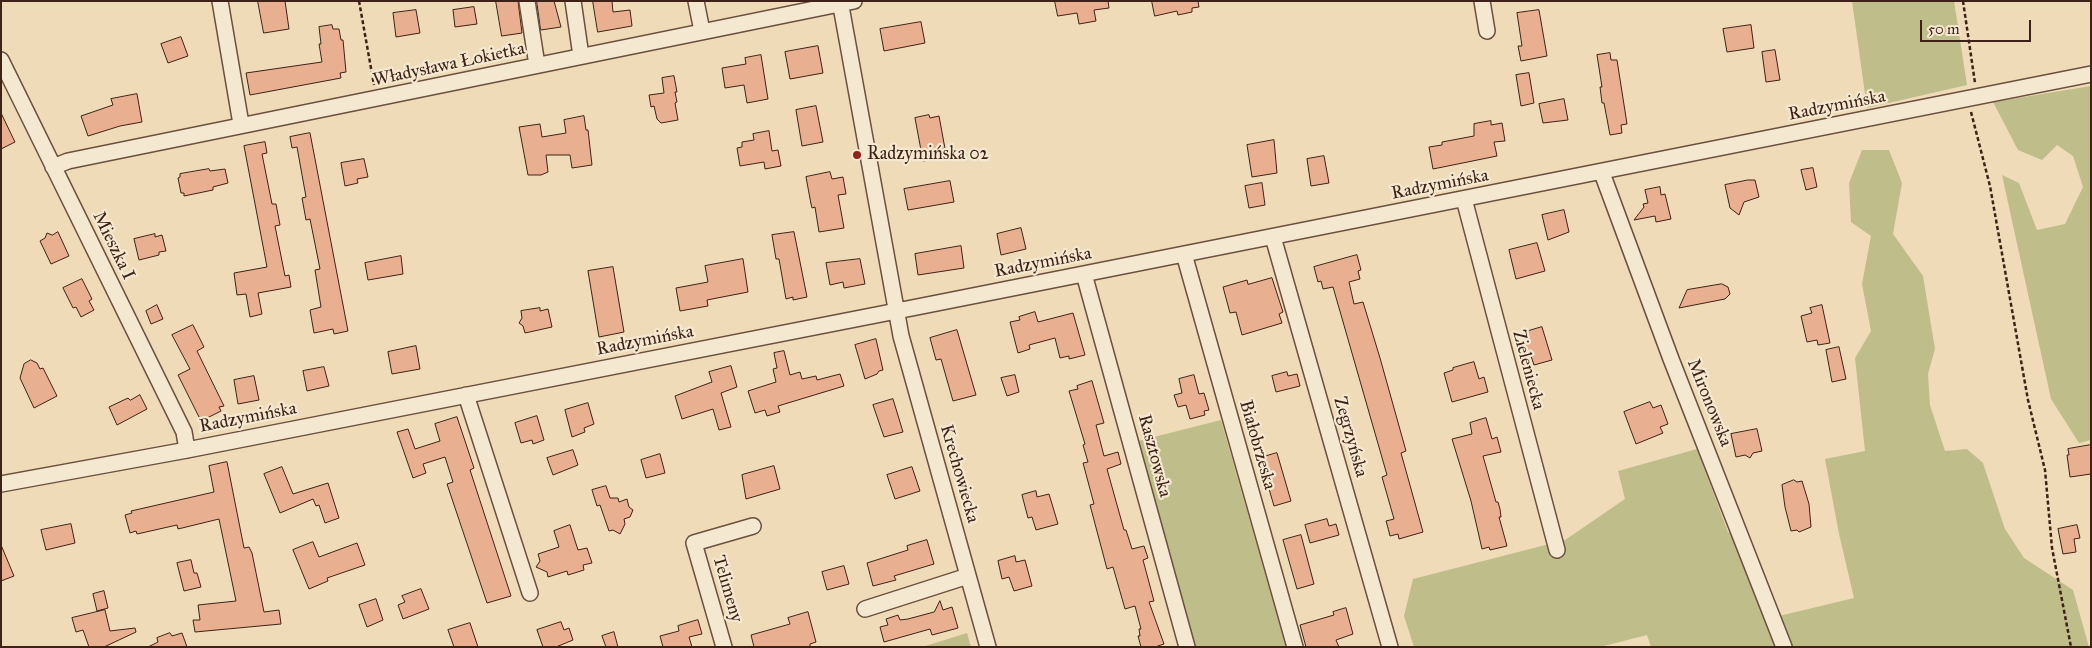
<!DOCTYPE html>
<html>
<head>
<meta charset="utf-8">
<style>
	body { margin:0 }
	#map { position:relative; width:2092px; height:648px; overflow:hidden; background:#efdbb8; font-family:"IM FELL Great Primer",serif }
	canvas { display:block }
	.frame { position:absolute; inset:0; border:2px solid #3f2217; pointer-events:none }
	.scale { position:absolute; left:1920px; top:20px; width:111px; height:22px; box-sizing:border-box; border:2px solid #3f2217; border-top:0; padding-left:6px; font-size:15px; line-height:18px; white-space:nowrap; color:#3f2217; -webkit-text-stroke:4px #f5e8d1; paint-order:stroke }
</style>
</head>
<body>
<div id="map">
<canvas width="2092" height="648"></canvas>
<div class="frame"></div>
<div class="scale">50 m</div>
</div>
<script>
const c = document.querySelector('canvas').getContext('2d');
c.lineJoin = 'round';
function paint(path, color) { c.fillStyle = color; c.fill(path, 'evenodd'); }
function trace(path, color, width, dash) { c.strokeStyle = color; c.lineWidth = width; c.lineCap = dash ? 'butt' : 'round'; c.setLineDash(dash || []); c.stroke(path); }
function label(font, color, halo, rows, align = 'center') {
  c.font = font + ' "IM FELL Great Primer",serif'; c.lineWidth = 4.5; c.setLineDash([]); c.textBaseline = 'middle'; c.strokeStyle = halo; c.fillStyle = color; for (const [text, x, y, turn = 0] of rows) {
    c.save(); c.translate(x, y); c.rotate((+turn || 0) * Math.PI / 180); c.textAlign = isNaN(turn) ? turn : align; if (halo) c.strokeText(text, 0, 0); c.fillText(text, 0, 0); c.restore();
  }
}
paint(new Path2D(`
	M1852,1H1954L1967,85L1867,108Z
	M2091,86V440L2079,443L2051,399L2002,175L2019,183L2037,230L2065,224L2083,187L2073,156L2057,145L2042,160L2018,150L1993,102Z
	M1862,150H1889L1902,183L1893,234L1923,276L1935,349L1928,374L1930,405L1945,451L1967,449L1983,463L2005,529L2024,558L2073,590L2089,647H1791L1779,616L1854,598L1839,534L1825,459L1865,451L1855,358L1871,331L1862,284L1871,236L1851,222L1849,183Z
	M1221,420L1286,647H1193L1138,441Z
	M1697,449L1728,532L1750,546L1789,647H1651L1647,635L1600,647H1414L1404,616L1413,579L1565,540L1625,499L1618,471Z
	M967,633L971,647H922Z`), '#bfbe8b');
const building = new Path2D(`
	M258,1H285L289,29L264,33Z
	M496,1H518L522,33L502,36Z
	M537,1H554L561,27L541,30Z
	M593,1H612L613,12L630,10L632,26L598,32Z
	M1055,1H1108L1109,8L1094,10L1096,21L1079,24L1077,13L1058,16Z
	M1152,1H1198L1199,7L1192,8V12L1178,15L1177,11L1155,16Z
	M474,7L477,24L455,27L453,10Z
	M416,10L420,33L396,37L393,13Z
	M1539,10L1547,56L1521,61L1518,46H1522L1517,13Z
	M921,22L925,43L884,51L880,29Z
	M332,25L333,29H339L341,40H343L346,72L340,73L341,78L250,95L246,73L322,62L319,44H321L319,27Z
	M1751,25L1754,48L1727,52L1723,29Z
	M181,37L188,56L168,63L161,44Z
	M818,46L823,73L790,79L785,52Z
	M1775,50L1780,80L1766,82L1762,52Z
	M1610,53L1611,60H1617L1627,124L1621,125L1622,133L1610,135L1604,103H1602L1600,87H1602L1597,55Z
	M761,55L768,99L747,103L744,85L725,88L722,68L746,64L745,58Z
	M1529,73L1534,103L1521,106L1516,75Z
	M674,76L677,92H675L677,102L675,103L678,120L661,123L657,119L654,106L651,107L649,95L664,93L662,78Z
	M137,94L142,122L120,126L88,136L81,116L113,105L111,99Z
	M1564,99L1568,120L1543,123L1539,104Z
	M816,106L823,142L802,146L796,110Z
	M1,113L15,142L1,149Z
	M929,115L930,118L939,116L946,154L936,156L937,159L923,161L915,118Z
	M584,116L586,130H588L592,165L572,168L570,155H546L548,172L541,175H528L519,127L540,124L542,137L566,133L564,120Z
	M1491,121V125L1502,123L1505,141L1494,142L1497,156L1433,169L1429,147L1442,145V142L1474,136V124Z
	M769,131L772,151L778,150L781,166L765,169L764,162L740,166L737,148L742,147V142L754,140L753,134Z
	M310,133L348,331L334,334L333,329L314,333L310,310L321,307L315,270L320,269L310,219L306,220L302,198L306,197L297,147L292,148L290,137Z
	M1274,140L1277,173L1252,177L1247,145Z
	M265,142L267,153L262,154L272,204H276L280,225L275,226L285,276L289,275L291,287L258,293L262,314L250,317L246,294L237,295L234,273L267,267L244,146Z
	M1324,156L1329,183L1311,186L1307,159Z
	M364,159L368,177L357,179L358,183L345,186L341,163Z
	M1813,168L1817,187L1806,190L1801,170Z
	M209,169L210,171L225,169L228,183L213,187V190L184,196V193H181L178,178L180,177V174Z
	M830,172L832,179L843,177L846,194L838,195L844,228L819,232L815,207L812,208L811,204L806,177Z
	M1748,180H1755L1759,197L1744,202L1739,215L1730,208L1725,185Z
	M950,181L954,202L908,210L904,189Z
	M1262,183L1265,205L1249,208L1245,186Z
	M1660,187L1661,195L1665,194L1671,219L1656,222L1655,216L1634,220L1644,207L1643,204L1648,203L1645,190Z
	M1564,210L1569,232L1548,240L1542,215Z
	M1021,228L1026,249L1001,255L997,234Z
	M58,232L69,256L51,264L40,241L45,238L47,233L52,235Z
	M794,232L807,297L793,300V297L786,299L779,259H776L772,235Z
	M155,234V237L162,235L166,251L159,252V255L139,260L134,239Z
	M1537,243L1545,271L1516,279L1509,250Z
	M961,246L964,268L918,275L915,254Z
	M1357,255L1361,270L1358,271L1360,279L1349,282L1354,304L1363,302L1380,358L1406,451L1401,453L1423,532L1399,539L1398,534L1390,536L1388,528L1386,521L1394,519L1382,477L1387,475L1333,287L1323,289L1321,281L1318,282L1314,267Z
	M401,256L403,274L368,280L365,263Z
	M743,259L748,292L707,300L708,306L680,311L676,288L708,282L705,266Z
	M860,259L865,284L844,288L843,282L830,285L826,263Z
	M613,267L624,332L599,337L588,271Z
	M1272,278L1283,312L1279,314L1282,323L1242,335L1236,312L1230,313L1223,287L1247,280L1248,284Z
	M82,279L92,299L89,301L94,310L81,317L76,307L73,308L63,288Z
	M1722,284L1728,287L1730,294L1725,299L1679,308L1687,290Z
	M157,305L163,319L151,324L146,311Z
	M1822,305L1830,343L1818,345L1817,340L1807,342L1801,316L1812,313L1810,308Z
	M540,308V311L548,309L552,327L525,333L523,326L519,323L522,318L521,311Z
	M1035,312L1038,322L1073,313L1085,355L1069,359V356L1060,358L1055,338L1029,345L1030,349L1018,353L1010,322L1020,320L1019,317Z
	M193,325L204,347L197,351L224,406L219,407L221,411L201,421L178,375L190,369L172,335Z
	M1542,327L1552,360L1534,365L1531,356L1528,357L1522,333Z
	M957,330L976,395L953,401L941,359L936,360L930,338Z
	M876,339L883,370L879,371L877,374L865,379L855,345Z
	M416,346L420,369L392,374L388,352Z
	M1839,347L1846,379L1832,382L1826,350Z
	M784,351L790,375L800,372L802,379L816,376L817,380L840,374L844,386L778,406L780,412L767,416L765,410L755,413L748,391L776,382L773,369L777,368L774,353Z
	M31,360L37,363L40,369L43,368L57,396L34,408L20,378L24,364Z
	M1474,362L1479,379L1484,377L1488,392L1452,402L1444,373L1453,370V368Z
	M731,366L737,387L721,393L731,427L719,430L713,409L682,419L675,396L712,382L709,372Z
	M324,367L329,386L307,391L303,371Z
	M1287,372L1288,376L1297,374L1300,386L1276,392L1272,376Z
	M1015,375L1019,392L1007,396L1001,378Z
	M1194,375L1199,394L1204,393L1209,410L1204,411L1205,415L1190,419L1186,405L1178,407L1174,395L1182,393L1179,379Z
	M254,376L259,400L238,404L234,380Z
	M1092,381L1104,423L1096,425L1104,456L1118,452L1121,464L1107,469L1124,530H1126L1132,549L1144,546L1148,558L1143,560L1154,601L1149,602L1164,644L1155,647H1141L1138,636H1140L1139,629H1141L1135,606L1125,609L1113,567L1107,569L1090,505L1094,504L1083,463L1088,462L1083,445L1085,444L1069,391L1078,389L1077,386Z
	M140,395L147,409L117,425L109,407L128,398L130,400Z
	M893,399L903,432L884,437L873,405Z
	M1650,402L1653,408L1661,405L1668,424L1660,427L1663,433L1636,444L1624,412Z
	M588,403L594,424L584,428L585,432L572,437L565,410Z
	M537,416L544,440L533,444L532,440L521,443L515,423Z
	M457,417L474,468L470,470L511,596L487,603L447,484L453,482L445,457L423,464L426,473L413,478L397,432L408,429L415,449L440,441L435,424Z
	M1486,418L1492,439L1497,437L1501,452L1483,456L1496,502H1498L1500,509L1501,517H1499L1507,546L1490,550L1489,547L1482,549L1471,501L1452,439L1472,434L1470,423Z
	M1757,429L1762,451L1753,453L1750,458L1745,455L1736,457L1731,434Z
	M2091,445V474L2070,477L2067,455H2069L2068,449Z
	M573,450L578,465L553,475L547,458Z
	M1277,453L1291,501L1274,506L1260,458Z
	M660,454L665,473L646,478L641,460Z
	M227,462L244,548L249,547L252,553L264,612L279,610L281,624L195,632L193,620H200L198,605L236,601L219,519L178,529L177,525L137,534L136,531L130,533L125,515L132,513L131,511L214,492L209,466Z
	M774,466L780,489L746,499L742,475Z
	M282,467L293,494L328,483L339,518L325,523L319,505L316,506L313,499L280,513L264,474Z
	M912,467L920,491L895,499L887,475Z
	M1794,480L1797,482L1802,481L1809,504L1811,527L1799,532L1797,530L1791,531L1785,507L1782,485Z
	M606,486L610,498H618L619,502L627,499L629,507L633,510L630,517L624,519L625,524L620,534L613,530L609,531L600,505L597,506L592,490Z
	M1036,491L1037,497L1049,494L1058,524L1036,530L1032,517L1028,518L1022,495Z
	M1327,519L1329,526L1336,524L1339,535L1310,543L1305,525Z
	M71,524L75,543L46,550L41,530Z
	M570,525L578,550L587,548L592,563L583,565L584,570L568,575L567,571L548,577L547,572L536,567L540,561L538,554L559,547L554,531Z
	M2077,525L2080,538L2074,539L2076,552L2063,554L2058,529Z
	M1301,535L1314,584L1297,589L1283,540Z
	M927,540L934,564L894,576L896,580L873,586L867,563L908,550L907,546Z
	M313,542L319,557L357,543L365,565L327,578L328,581L309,589L293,550Z
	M1,545L14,576L1,581Z
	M1015,556L1016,562L1025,560L1032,586L1014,591L1009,577L1002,579L998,561Z
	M191,560L194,573H197L201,587L184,591L177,563Z
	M844,566L849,584L827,590L822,572Z
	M421,589L429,609L403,619L398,605L405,602L402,596Z
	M104,591L108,608L97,611L93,594Z
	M376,599L383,620L367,627L359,605Z
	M940,601L943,610L952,607L958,628L932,635L930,629L884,642L880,627L888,625L886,619L898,615L900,620L908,619L934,612Z
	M1346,608L1353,634L1336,640L1339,647H1306L1300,625L1334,615L1333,612Z
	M105,610L110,631L135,628L136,632L104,647H89L83,630L76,632L72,618Z
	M808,612L816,642L810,644V647H754L751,635L790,624L788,618Z
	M698,620L702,634L689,637L692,647H663L660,636L679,631L678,626Z
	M561,622L564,630L569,628L573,640L556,647H543L537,630Z
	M470,623L478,647H454L448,630Z
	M614,632L618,647H606L602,636Z
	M170,633L172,636L182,633L187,647H148L158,642L157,638Z`);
paint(building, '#e8af90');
trace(building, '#3f2217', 1);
const minor = new Path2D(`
	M220,1L241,124
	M527,1L537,65
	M573,1L581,56
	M696,1L702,31
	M840,1L901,336L988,647
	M1482,1L1487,31
	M1,60L184,432L187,450
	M53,167L68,161L854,1
	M1602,173L1671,359L1784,647
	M1464,199L1557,550
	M1273,237L1390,647
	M1184,254L1295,647
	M1084,274L1187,647
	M466,395L530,593
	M1,484L187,450L917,307L2091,74
	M865,609L968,576
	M724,647L694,543L753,526`);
trace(minor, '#6b503f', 18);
trace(new Path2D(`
	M359,1L374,85
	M1963,1L1975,83
	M1971,112L1990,186L2028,400L2045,470L2052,548L2071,647`), '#3f2217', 2.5, [4, 2.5]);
trace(minor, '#f5e8d1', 15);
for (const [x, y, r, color] of [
	[857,155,5,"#8f2418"]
]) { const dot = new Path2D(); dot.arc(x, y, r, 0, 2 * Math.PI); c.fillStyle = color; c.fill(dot); trace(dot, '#f5e8d1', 2); }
label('18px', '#3f2217', '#f5e8d1', [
	["Władysława Łokietka",449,65,-12],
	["Radzymińska",1837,106,-11],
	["Radzymińska",1440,185,-11],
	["Mieszka I",113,246,64],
	["Radzymińska",1043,263,-11],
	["Radzymińska",645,341,-11],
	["Zieleniecka",1528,370,75],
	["Mironowska",1709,403,68],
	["Radzymińska",248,418,-11],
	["Zegrzyńska",1350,437,74],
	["Białobrzeska",1257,445,74],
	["Rasztowska",1154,456,75],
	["Krechowiecka",959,474,74],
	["Telimeny",727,589,74]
]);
label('18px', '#3f2217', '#f5e8d1', [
	["Radzymińska 02",867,155]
], 'left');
</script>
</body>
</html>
